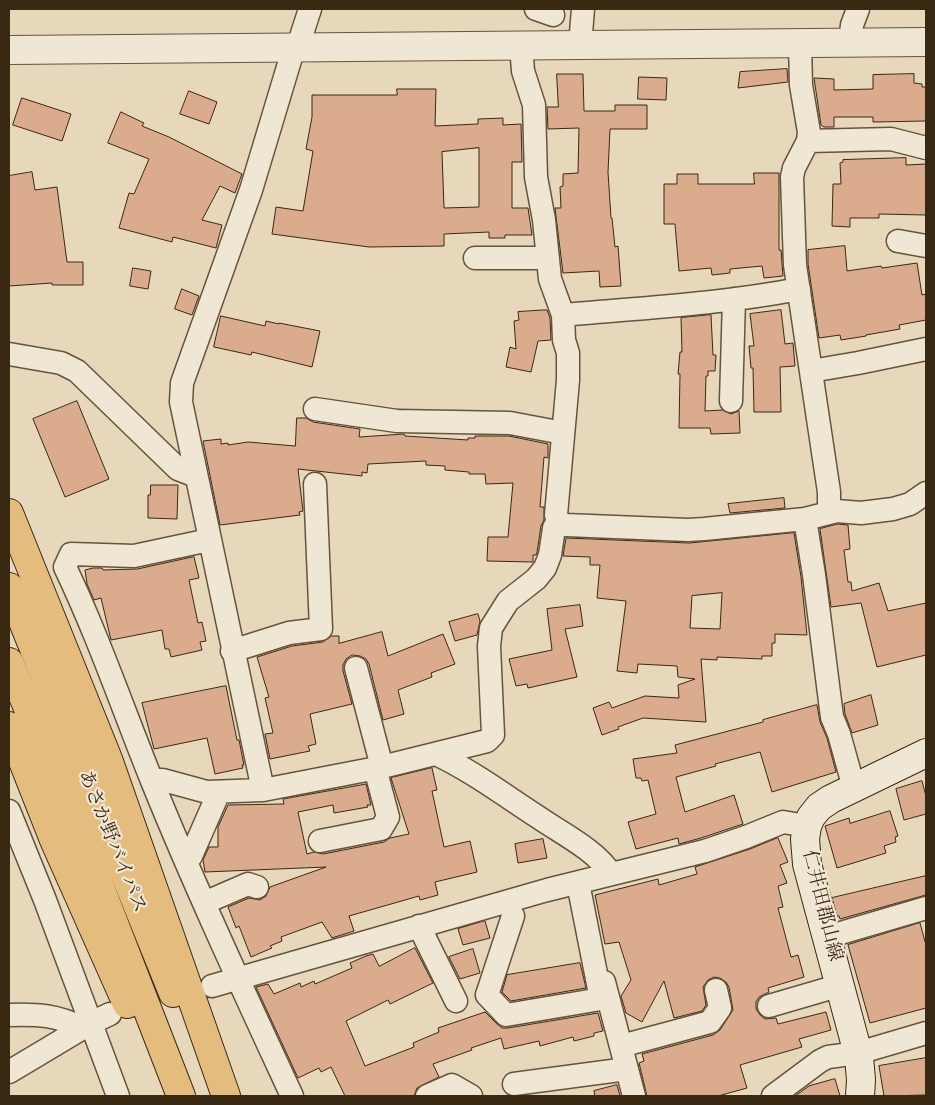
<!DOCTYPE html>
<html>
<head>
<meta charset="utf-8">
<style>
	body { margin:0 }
	#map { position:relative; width:935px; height:1105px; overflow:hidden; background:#e7d8bc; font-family:"IM FELL DW Pica",serif }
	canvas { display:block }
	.frame { position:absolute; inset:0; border:10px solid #392812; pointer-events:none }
</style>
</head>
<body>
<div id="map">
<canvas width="935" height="1105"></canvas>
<div class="frame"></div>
</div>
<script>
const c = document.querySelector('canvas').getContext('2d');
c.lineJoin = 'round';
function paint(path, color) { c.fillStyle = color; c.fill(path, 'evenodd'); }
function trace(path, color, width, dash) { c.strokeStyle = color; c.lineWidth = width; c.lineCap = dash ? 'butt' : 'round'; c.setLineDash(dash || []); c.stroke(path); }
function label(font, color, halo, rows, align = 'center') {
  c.font = font + ' "IM FELL DW Pica","Noto Serif JP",serif'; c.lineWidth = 4.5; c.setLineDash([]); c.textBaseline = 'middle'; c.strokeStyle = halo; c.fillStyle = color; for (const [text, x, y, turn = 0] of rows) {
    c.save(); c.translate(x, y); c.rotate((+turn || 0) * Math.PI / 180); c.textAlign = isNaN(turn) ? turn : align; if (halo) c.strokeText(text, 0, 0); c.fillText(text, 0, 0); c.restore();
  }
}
const building = new Path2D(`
	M787,69L788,82L738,88L740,72Z
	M557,74H583L584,111H615V105H647V129H610L608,172L611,218H612L615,247L618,246L621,286L600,287L599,271L563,273L555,208H561L560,187L563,186V174L578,173L579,128L548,129L547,107H558Z
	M914,74V83L922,84V87H926V121L873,122V117H834V127H824L821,125L814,78L834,79V90L873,89V75Z
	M639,77L667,78L666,100L638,99Z
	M397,89H436L435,126L478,124V119L503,118V125L521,124L522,162H512V208H528L532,235H505V238H489V232L444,234V246L369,247L272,234L276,207L303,211L313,151L306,149L312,117V95H397ZM479,148V207L444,208L442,152Z
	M189,91L217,102L209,124L180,114Z
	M22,98L71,114L62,141L13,125Z
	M121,112L144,123L142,126L169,137L242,174L235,193L220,186L202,220L222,225L216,248L173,237L172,242L119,228L129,193L134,194L149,159L108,143Z
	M906,158V165L926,164V215L879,214V218H850V227L832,226L833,184H841L840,163L843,162V160Z
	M32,172L35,190L57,187L67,262H83V285H52V283L9,286V176Z
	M754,173H779V250H781L783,276L764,278L762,266L730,269V273L712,275L711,268L679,271L675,224H664V184H677V174H698V184H754Z
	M845,246L847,271L881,266L882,268L917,263L922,295L926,294V320L899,325L900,329L866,335V336L841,340L840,335L819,338L808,264V250Z
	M133,268L151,271L148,289L130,286Z
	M182,289L199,296L192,315L175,309Z
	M543,310H547L550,318L551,340L538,341L531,372L506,367L510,347L516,349L514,321L519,320L518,312Z
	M781,310L785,344L793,343L795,366L780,367L781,412H754L753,368H751L749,346H754L750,314Z
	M711,315L713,355H716L715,371H708V376H706L705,411L722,410L731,414L739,411L740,433L711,434L710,428H679L680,374H678L680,352H682L681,318Z
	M221,316L265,326L266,321L279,324V323L320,331L312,367L252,352L251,355L214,347Z
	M77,401L109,479L65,497L33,419Z
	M297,418H306L313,422L360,429L359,437L404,434L405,436L468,440V438H475V436H509L548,444V458L544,457L540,507H544V520L541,526L537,552L536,555H533V562L487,561L488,537H508L513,483L486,484L485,474H469V472L445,470V466L426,465V461L368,464L367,473L362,472V476L298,469L303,511L299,512L300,515L220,525L203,441L221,439V444L228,443V445L248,442L295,446Z
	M151,485H178L177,519L148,518V495H150Z
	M784,498L785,508L730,513L728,504Z
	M838,524L848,525L850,549L844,550L848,582H851L852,591L879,583L888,611L926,603V655L877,667L861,603L831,607L820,529Z
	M794,533L801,577L807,635L775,634V643H772V656H762V659L717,657V660L701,659L706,722L643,718L618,727L619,729L602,735L593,708L609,702L612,708L645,696L679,698L678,685L695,679L678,677L677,666L638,664L637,673L617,671L626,601L597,598L600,565H590V557L563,556L566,538L689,543ZM722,593L720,629L690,628L692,596Z
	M194,557L199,578L189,580L198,623L202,622L206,641L200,642L202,650L171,657L169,649H165L162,630L111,640L101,598L94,600L87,584L85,570L93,568H102L103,570L137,569Z
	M580,605L583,626L565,629L577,677L528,688L527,684L516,686L509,659L552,650L547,609Z
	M478,614L480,621L477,635L455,641L449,622Z
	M382,632L388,656L443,634L455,664L431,673L432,677L398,690L404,714L383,720L369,664L366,659L360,656L352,655L346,659L343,665V671L352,704L310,714L316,744L308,746L310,751L270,759L265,734L273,733L265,698L269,697L257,657L292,646L323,642L331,636H339V643Z
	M226,686L237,740H239L244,765H242L243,768L215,774L207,738L154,749L142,703Z
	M871,695L878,725L852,733L845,714L844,704Z
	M817,705L820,722L827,738L836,772L772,792L760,752L715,764L716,766L676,777L685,812L734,795L743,824L701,838L679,844L678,838L636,849L628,822L656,814L648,780L642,781L641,778H636L633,759L677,753L675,745L763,722V720Z
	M432,768L437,790L432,791L444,847L470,841L477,872L435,882L438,895L420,900L419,896L349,916L354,931L332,938L322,922L281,937L282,941L270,946L272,948L251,957L239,926L236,928L228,907L249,898L260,900L266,896L270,887L326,867L205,872L203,860L209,847H218V827L228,805L284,804L283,799L366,784L371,805H367L368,807L334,813L333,805L298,812L307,854L314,852L323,854L384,842L390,838L409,834L391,778Z
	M922,781L926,796V814L904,820L896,789Z
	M890,811L898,836L895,837L896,842L884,846L886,853L837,868L825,826L849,818L850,823Z
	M778,838L788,862L780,865L787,883L778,886L783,907L778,908L791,957L798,955L804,977L768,988L769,992L759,997L756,1002V1009L760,1015L765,1019L776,1018L778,1024L826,1012L831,1030L799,1039L802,1047L740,1065L747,1088L718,1096H647L639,1063L644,1061L642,1054L713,1035L720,1030L733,1010L729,987L726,982L720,978L714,977L708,980L703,987L706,1005L702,1011L674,1018L664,981L642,1022L626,1013L621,996L631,980L619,942L605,944L595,895L658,879L659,885L697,874L695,867L750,849Z
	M543,839L547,858L518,863L515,844Z
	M926,876V895L840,919L839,916H837L832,898Z
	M485,921L490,938L463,945L458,929Z
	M920,923L926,945V1008L870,1023L848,945Z
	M415,948L433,983L390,1004L388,1000L346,1021L365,1066L414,1047L413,1043L439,1032L438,1028L485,1012L497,1024L502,1028H508L598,1013L603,1031L594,1033V1036L574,1041L573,1037L540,1046L539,1041L504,1049L501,1038L471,1048L472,1050L433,1064L439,1077L417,1088L414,1096H345L331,1067L321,1072L319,1068L298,1078L256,987L268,984L274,994L300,983L301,987L314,981L315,984L352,968L350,963L366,956L373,954L379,966Z
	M473,949L480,973L460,979L449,957Z
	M580,963L586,988L511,1001L502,992L507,975Z
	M926,1058V1095L884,1096L879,1066Z
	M835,1079L840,1096H795L809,1086Z
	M617,1085L620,1096H595L594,1091Z`);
paint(building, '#dbab8d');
trace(building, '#392812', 1);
const minor = new Path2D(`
	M536,9L553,15
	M850,42L852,25L858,9
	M800,43L801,85L809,132L808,141L794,168L792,177L795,265L829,492V513
	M521,45L523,71L534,105L536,177L544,220L550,279L563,315L564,340L568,353V380L556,515C558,521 560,523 566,525L688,530L704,529L805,519L837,511L861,513L893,509L910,504L926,493
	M580,45L583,9
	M808,141L891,139L926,148
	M898,241L926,246
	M475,258H548
	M563,315C641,308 721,304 799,289
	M9,354L61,363L77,371L178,469L196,476
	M811,371L858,363L926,349
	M731,401L734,299
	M315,409L397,421L510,423L563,433
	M805,519L814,575L832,717L839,734L854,788
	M209,540L134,556L71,554L65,567C98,636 123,709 152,781C195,887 244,992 292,1096
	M232,651L289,633L321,629L315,484
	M356,668L382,767
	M436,754C472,771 504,795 538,817C561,833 596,850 611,874
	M152,780H163L207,792L263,790L382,767L487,741L493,735L489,646L491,628L508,601L536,579L545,568L550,555L554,528L558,521
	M263,790L181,402L182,383L251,190L291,57L298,46L310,9
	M9,811L45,900L118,1096
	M320,841L381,829L388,817L375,768
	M186,862L191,856L219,792
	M204,903L248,884L257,887
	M513,916L487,995L506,1015L601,999L578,883
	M419,926L456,1001
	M827,937L926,908
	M604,982L634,1096
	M212,986L547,890L705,851L746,837L783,822L807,826
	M769,1006L841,985
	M9,1015C39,1014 56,1015 83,1028
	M621,1046L710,1022L720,1008L716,990
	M9,1072L91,1023L110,1014
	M514,1084L627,1069
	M427,1096L452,1085L471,1096
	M773,1096L820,1061L828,1057L858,1053L926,1033`);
const tertiary = new Path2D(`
	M9,50L926,42`);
const secondary = new Path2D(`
	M860,1096L861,1080L859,1057L807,864L805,839L807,826L811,817L819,807L831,799L926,753`);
const trunk = new Path2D(`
	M9,513L108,759L226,1096
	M9,587L173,993
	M9,662L79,833L181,1096
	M9,726L54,840L127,1004`);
trace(minor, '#64543c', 25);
trace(tertiary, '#64543c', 30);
trace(secondary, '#392812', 30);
trace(trunk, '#392812', 30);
trace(minor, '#efe6d3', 22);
trace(tertiary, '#efe6d3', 28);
trace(secondary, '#efe6d3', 28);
trace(trunk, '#e4bc7e', 28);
label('19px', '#392812', '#efe6d3', [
	["あさか野バイパス",111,842,68],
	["仁井田郡山線",821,906,76]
]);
</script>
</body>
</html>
